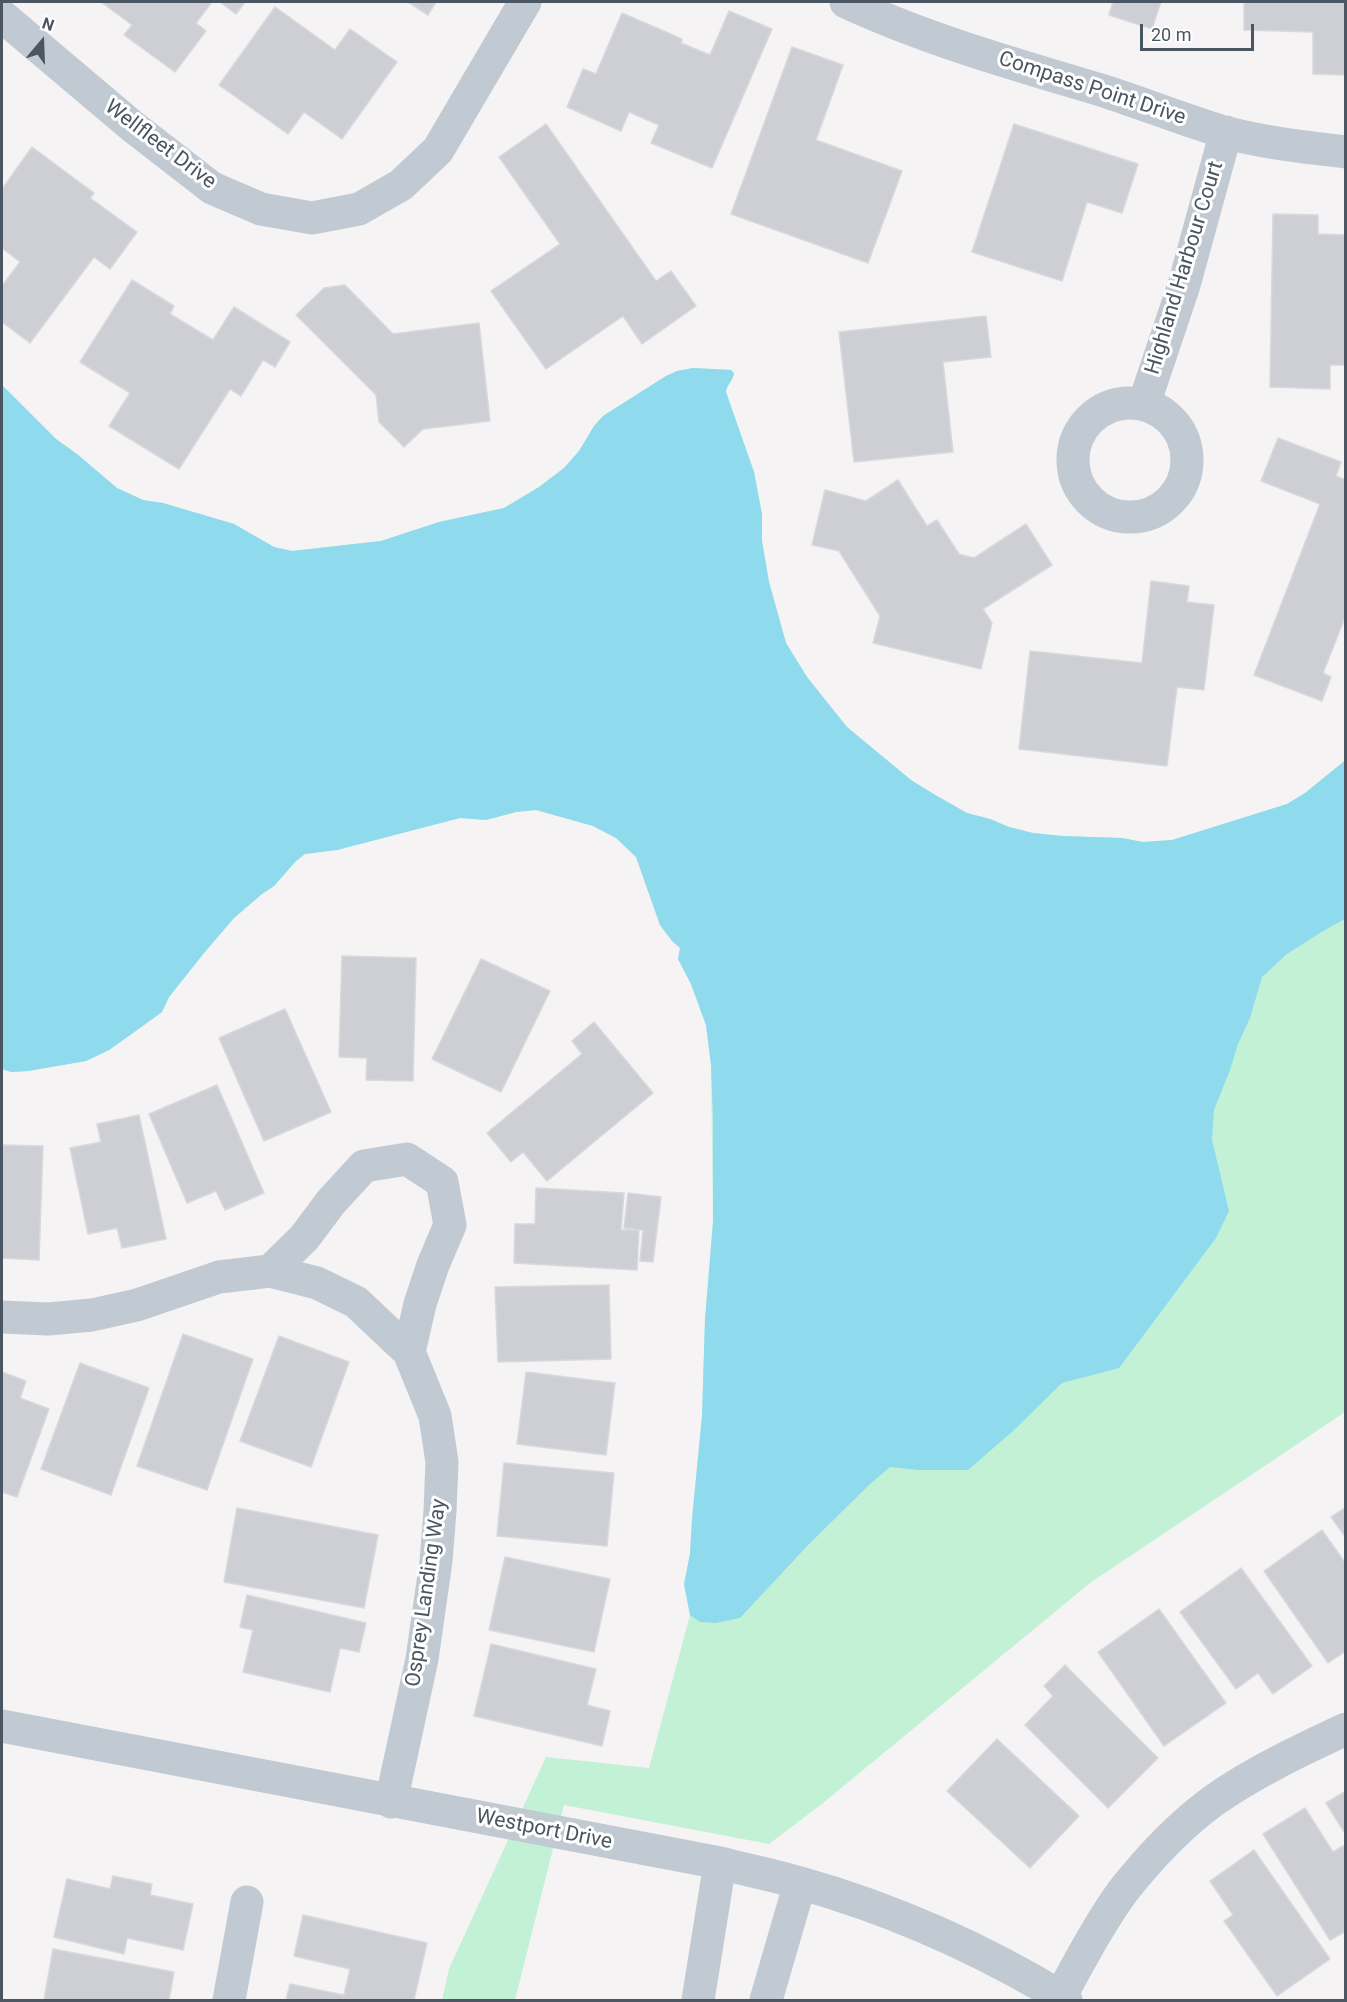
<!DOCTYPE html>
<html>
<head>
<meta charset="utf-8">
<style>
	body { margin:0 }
	#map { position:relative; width:1347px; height:2002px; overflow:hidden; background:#f5f3f3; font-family:Roboto,sans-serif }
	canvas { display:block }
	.frame { position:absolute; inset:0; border:3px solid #4a5661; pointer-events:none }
	.north { position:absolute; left:12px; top:12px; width:60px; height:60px; -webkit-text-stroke:4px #fff; paint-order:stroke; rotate:19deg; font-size:16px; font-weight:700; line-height:24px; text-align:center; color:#4a5661 }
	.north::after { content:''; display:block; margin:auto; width:21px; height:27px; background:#4a5661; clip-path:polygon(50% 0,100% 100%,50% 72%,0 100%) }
	.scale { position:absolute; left:1140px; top:24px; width:114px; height:27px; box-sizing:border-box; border:3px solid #4a5661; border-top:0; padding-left:8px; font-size:18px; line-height:21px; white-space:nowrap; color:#4a5661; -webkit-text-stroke:4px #fff; paint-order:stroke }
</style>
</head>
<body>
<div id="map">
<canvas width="1347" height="2002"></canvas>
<div class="frame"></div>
<div class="north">N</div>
<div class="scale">20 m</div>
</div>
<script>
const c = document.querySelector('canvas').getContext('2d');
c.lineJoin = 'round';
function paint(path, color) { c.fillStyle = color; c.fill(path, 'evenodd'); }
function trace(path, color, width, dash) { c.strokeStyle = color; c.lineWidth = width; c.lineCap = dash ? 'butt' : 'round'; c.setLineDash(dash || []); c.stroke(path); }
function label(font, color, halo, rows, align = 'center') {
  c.font = font + ' Roboto,sans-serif'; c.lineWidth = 6; c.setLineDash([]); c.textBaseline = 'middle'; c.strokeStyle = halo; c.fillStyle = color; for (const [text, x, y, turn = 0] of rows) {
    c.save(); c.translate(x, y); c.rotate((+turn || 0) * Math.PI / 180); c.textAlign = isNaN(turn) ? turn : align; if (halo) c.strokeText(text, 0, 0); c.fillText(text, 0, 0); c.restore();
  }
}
paint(new Path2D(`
	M693,368L731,370L734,373C733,381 727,384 726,392L754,472L762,514V541L769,582L786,643L807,677L847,727L911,780L937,796L967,813L990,819L1009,827L1033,833L1062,836L1122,838L1143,842L1172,840L1287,804L1305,793L1345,760V1412L1090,1583L823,1803L769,1844L564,1805L515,2000H442L449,1969L546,1757L649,1768L690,1615L684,1584L690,1554L692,1519L702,1416L705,1319L713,1222L711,1065L706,1025L691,984L678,959L680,948L672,941L660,925L636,857L616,838L593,826L536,810L516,812L486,820L460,818L337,850L305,854L296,861L274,886L262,894L234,918L204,953L169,997L162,1012L133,1033L109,1050L86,1061L28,1071L11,1072L2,1069V385L56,439L77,454L117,488L143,500L163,503L234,524L274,547L292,551L381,541L439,522L504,508L539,487L564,468L579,451L594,426L603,416L666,376L677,371Z`), '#c3f1d5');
paint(new Path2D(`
	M693,368L731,370L734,373C733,381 727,384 726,392L754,472L762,514V541L769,582L786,643L807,677L847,727L911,780L937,796L967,813L990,819L1009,827L1033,833L1062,836L1122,838L1143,842L1172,840L1287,804L1305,793L1346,760L1345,919L1323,931L1287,954L1262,977L1250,1018L1238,1044L1230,1070L1214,1110L1212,1140L1229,1211L1216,1238L1119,1368L1062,1383L1013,1431L968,1470H918L890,1467L869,1485L809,1544L740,1618L716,1623L700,1622L690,1615L684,1584L690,1554L692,1519L702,1416L705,1319L713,1222V1119L711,1065L706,1025L691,984L678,959L680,948L672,941L660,925L636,857L616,838L593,826L536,810L516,812L486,820L460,818L337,850L305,854L296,861L274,886L262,894L234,918L204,953L169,997L162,1012L133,1033L109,1050L86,1061L28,1071L11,1072L2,1069V385L56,439L77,454L117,488L143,500L163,503L234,524L274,547L292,551L381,541L439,522L504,508L539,487L564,468L579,451L594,426L603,416L666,376L677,371Z`), '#90daee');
const building = new Path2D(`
	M101,2H212L196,23L206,31L175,72L124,35L132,25Z
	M220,2H245L236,14Z
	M408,2H436L428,15Z
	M1113,2H1161L1152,29L1109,15Z
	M1244,2H1346V75L1313,74V32L1244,30Z
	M275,7L335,50L350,29L397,62L342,139L304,112L288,134L219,85Z
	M729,11L772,29L712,168L651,143L659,125L629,112L621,131L567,107L583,69L596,74L622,13L682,39L681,43L710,55Z
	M792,47L843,65L816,140L902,171L868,263L731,214Z
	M546,124L656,281L671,271L696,306L642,344L623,316L546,369L491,291L560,244L499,157Z
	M1014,124L1138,164L1122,213L1087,202L1062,281L972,252Z
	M32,147L94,193L90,198L137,232L110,269L94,257L30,343L2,322V286L20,262L2,248V189Z
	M1273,214L1318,215V234L1346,235V365H1330V389L1270,387Z
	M132,280L174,306L170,314L213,340L234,307L290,342L275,367L263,360L241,396L230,389L179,469L109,426L130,393L80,362Z
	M345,285L393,334L479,323L490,421L423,429L404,447L379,422L376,395L296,315L324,288Z
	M986,316L991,357L943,362L953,452L854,462L839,332Z
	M1278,438L1341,462L1336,476L1346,480V615L1323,673L1331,677L1322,701L1254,675L1320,504L1261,481Z
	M898,480L927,526L937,520L959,554L974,558L1026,524L1052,565L983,609L992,623L981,669L873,643L880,616L839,551L812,545L825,490L866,501Z
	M1151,581L1189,586L1187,602L1214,605L1204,690L1177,687L1167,766L1019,749L1030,651L1142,663Z
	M342,956L416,958L413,1081L366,1080L367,1058L339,1057Z
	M481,959L550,991L501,1092L432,1059Z
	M285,1009L331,1112L264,1141L219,1038Z
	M594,1022L653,1093L547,1181L523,1152L511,1162L487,1133L582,1054L572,1041Z
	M217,1085L264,1193L225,1210L216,1191L187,1203L149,1114Z
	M139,1115L166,1239L122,1248L117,1228L88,1234L70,1148L101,1142L97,1124Z
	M2,1145L43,1146L39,1260L2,1258Z
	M536,1188L624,1193L621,1230H639L637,1270L514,1263L515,1224H535Z
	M628,1193L661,1197L653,1262L640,1261L643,1230L624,1228Z
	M609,1285L611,1359L498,1362L495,1287Z
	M183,1334L253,1359L207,1490L137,1466Z
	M279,1336L349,1362L311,1467L240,1441Z
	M80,1363L149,1388L111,1495L41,1469Z
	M2,1372L26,1381L20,1398L49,1409L17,1497L2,1492Z
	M526,1372L615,1383L606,1455L517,1444Z
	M504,1463L614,1473L607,1546L497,1536Z
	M1346,1507V1538L1331,1517Z
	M237,1508L378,1535L364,1608L224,1582Z
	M1322,1530L1346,1564V1651L1328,1663L1264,1571Z
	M505,1557L610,1579L594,1652L489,1630Z
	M1241,1568L1312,1666L1273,1694L1258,1673L1236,1689L1180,1612Z
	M247,1595L366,1623L359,1652L340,1648L330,1692L243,1672L253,1630L240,1627Z
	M1159,1609L1226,1703L1164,1746L1098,1652Z
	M491,1644L596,1669L587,1705L610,1711L602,1746L474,1716Z
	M1065,1665L1158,1758L1108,1808L1025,1725L1053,1696L1044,1686Z
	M997,1739L1079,1816L1030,1868L947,1791Z
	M1346,1791V1835L1326,1803Z
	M1305,1808L1333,1852L1343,1846L1346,1850V1931L1330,1940L1263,1834Z
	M1254,1850L1330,1959L1277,1996L1224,1921L1233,1915L1210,1881Z
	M113,1876L152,1884L150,1895L193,1904L183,1950L127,1938L124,1954L54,1937L67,1879L110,1889Z
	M303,1915L427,1943L414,2000H286L290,1984L344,1995L350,1969L294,1956Z
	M53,1949L174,1972L169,2000H44Z`);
paint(building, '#cdcfd5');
trace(building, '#d7d9de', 1.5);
trace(new Path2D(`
	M846,2C928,40 1017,65 1104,91C1144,104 1184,120 1224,132C1264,143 1305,147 1346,152
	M2,16L132,126L212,188L261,209L312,218L359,209L401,185L438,150L525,2
	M1073 460a57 57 0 1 1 114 0a57 57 0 1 1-114 0Z
	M1144,404L1184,285L1226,132
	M270,1271L304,1238L331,1202L364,1166L407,1159L442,1182L450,1225L433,1265L420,1304L409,1352
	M2,1317L48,1319L92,1315L137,1305L219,1277L270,1271L317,1283L356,1302L409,1352L435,1416L442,1462L440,1511L436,1561L422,1659L391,1802
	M2,1726L720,1863C746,1870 774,1875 800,1883C892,1909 984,1950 1066,2000
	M1060,1997C1080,1961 1099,1924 1123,1891C1149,1858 1179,1826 1213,1801C1254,1772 1301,1750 1346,1729
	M229,2000L247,1902
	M698,2000L720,1863
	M766,2000L800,1883`), '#c1cad2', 33);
label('21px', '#4a5661', '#fff', [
	["Compass Point Drive",1092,89,18],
	["Wellfleet Drive",160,145,37],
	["Highland Harbour Court",1185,268,-73],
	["Osprey Landing Way",427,1593,-82],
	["Westport Drive",544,1830,11]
]);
</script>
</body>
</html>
